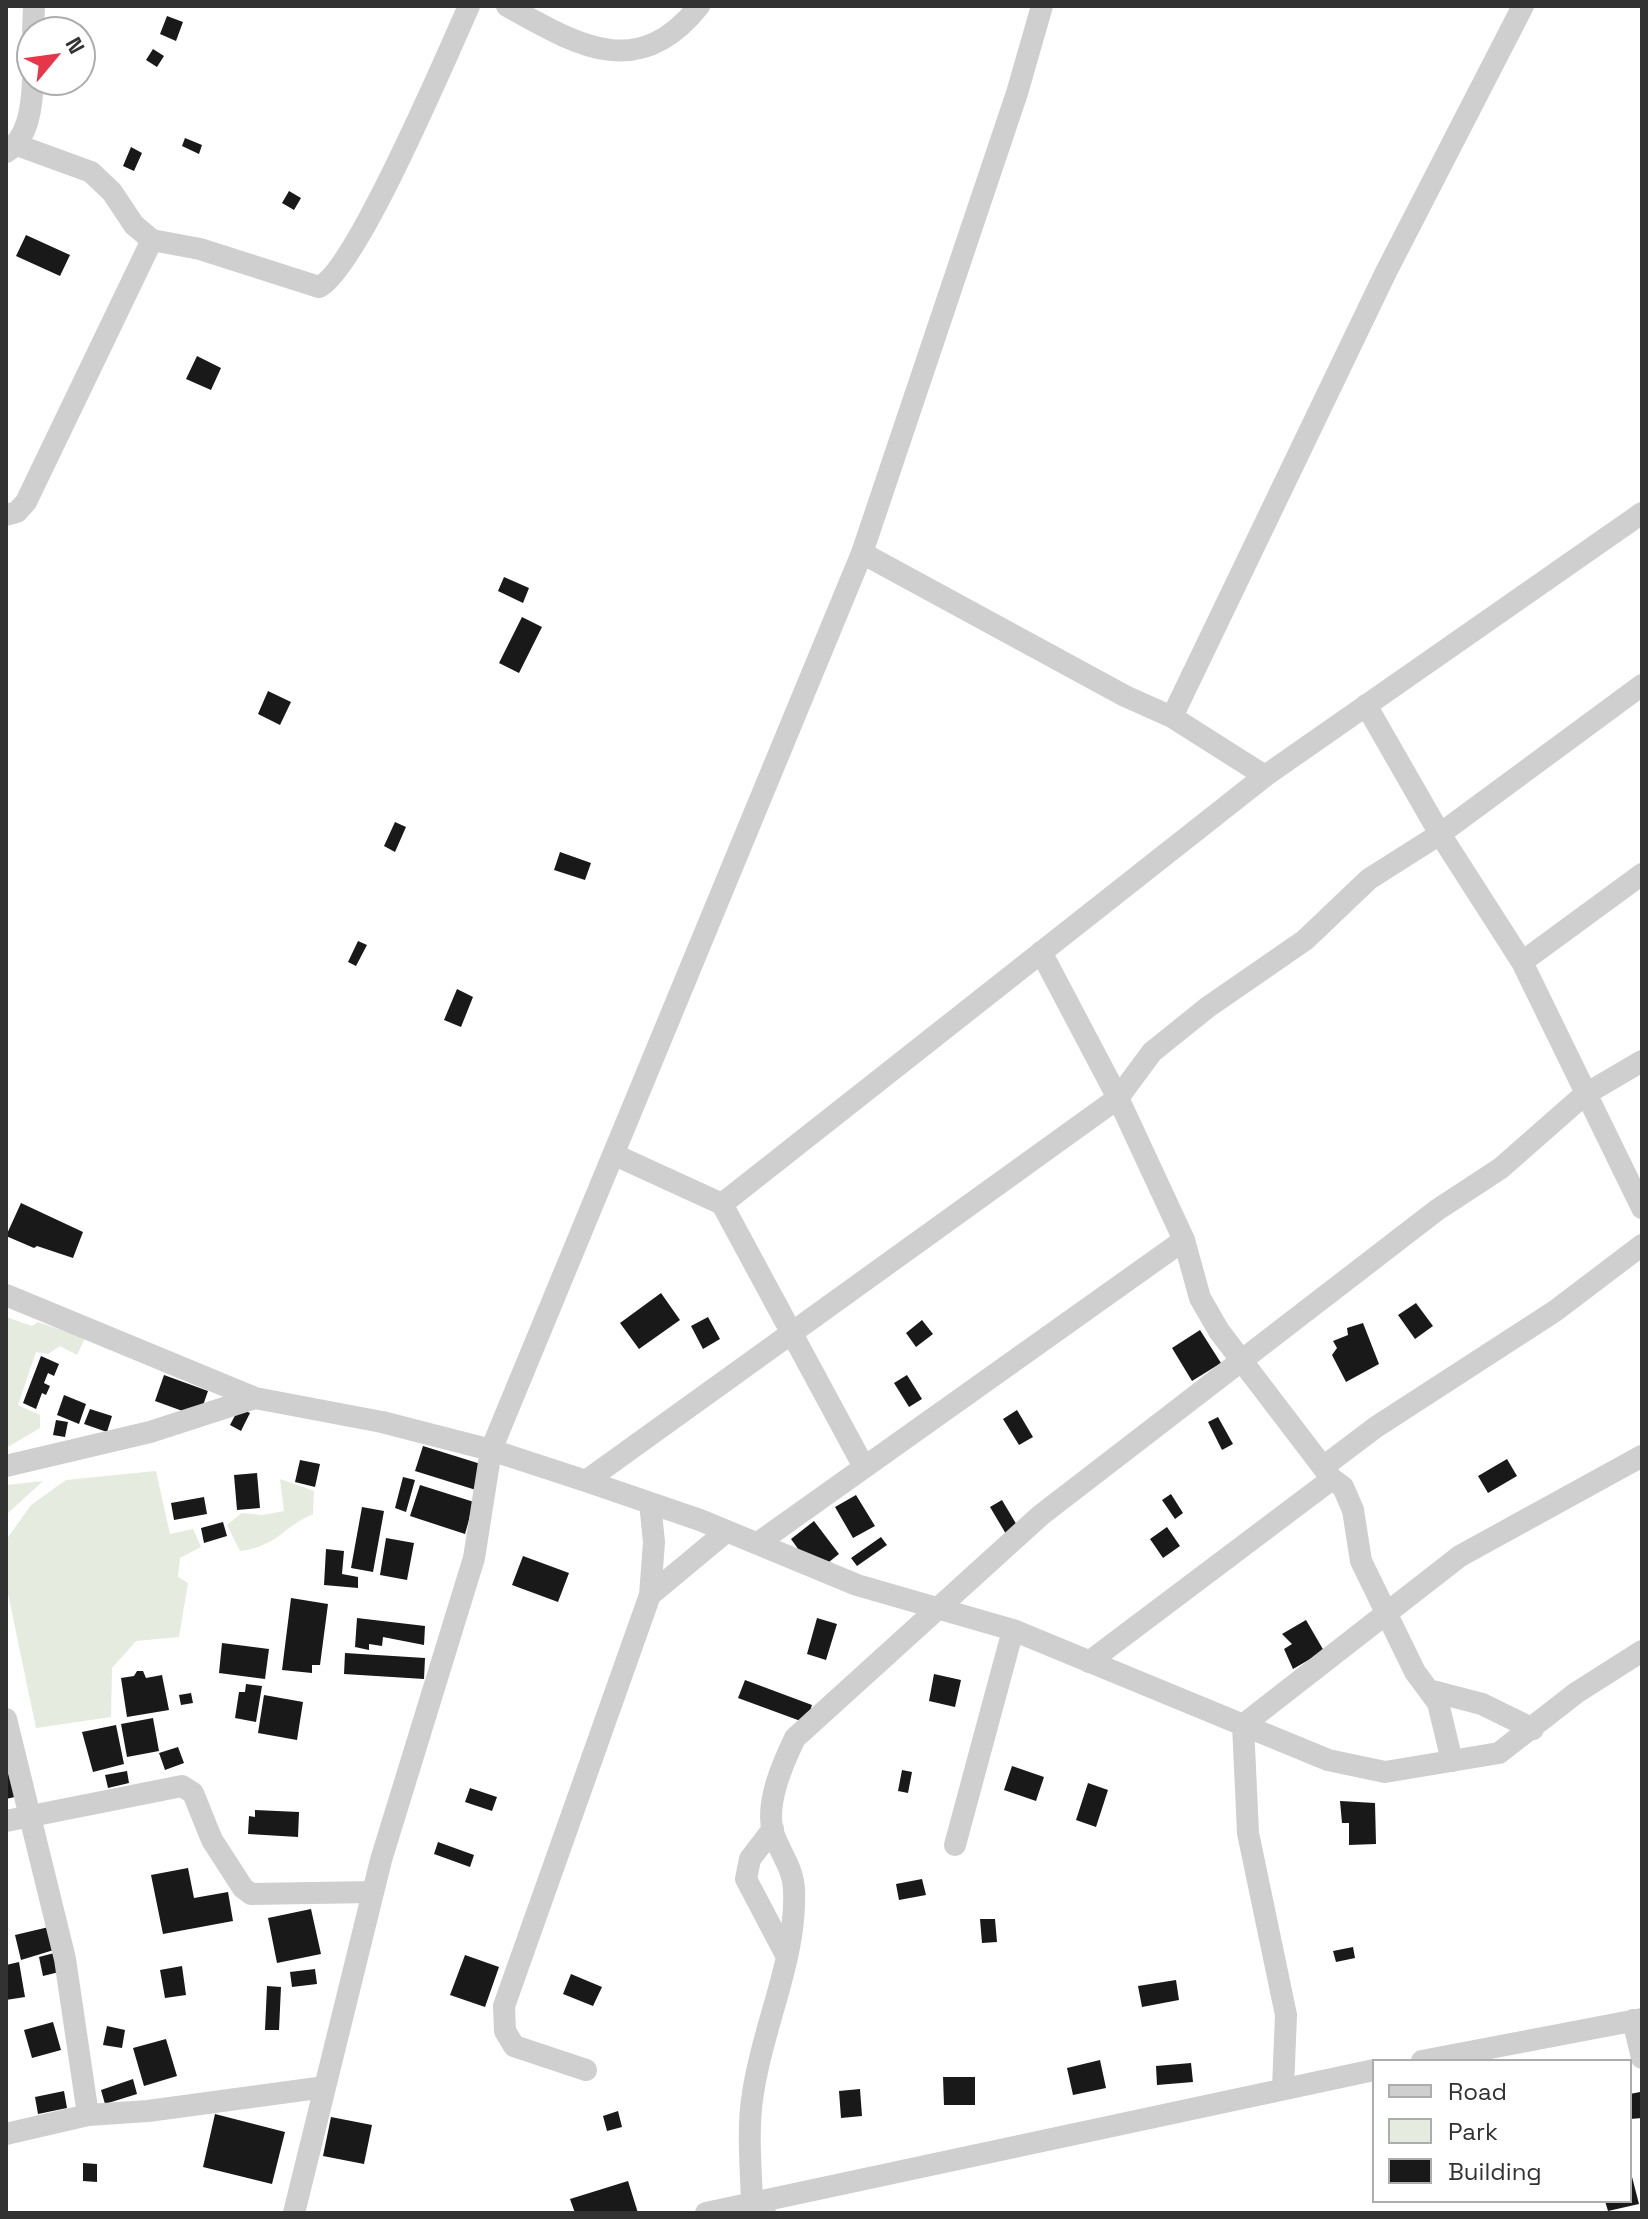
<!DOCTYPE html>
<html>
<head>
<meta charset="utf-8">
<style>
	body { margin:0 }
	#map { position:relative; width:1648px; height:2219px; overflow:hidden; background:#fff; font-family:"Space Grotesk",sans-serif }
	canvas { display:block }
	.frame { position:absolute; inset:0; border:8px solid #323232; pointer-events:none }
	.legend { position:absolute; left:1372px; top:2059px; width:260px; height:144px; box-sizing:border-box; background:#fff; border:2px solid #adadad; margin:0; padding:10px 14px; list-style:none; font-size:24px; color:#323232 }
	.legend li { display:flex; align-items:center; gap:16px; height:40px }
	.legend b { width:40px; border:2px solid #adadad }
	.north { position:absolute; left:16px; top:16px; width:80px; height:80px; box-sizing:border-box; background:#fff; border:2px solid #adadad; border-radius:50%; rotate:61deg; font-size:22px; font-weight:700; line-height:32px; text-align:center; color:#323232 }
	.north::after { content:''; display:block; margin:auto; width:28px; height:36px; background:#e73649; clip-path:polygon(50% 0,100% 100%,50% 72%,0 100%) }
</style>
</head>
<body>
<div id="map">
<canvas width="1648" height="2219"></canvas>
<div class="frame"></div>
<ul class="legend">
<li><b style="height:10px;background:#cfcfcf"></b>Road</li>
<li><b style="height:22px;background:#e5ebde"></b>Park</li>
<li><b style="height:22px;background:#191919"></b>Building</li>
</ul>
<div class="north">N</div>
</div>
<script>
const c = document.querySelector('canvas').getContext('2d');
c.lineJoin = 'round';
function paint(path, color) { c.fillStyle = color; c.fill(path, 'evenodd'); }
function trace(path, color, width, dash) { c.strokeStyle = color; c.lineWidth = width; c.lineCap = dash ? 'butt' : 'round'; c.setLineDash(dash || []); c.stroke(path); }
paint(new Path2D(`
	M6,1317L32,1326L38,1322L85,1338L77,1355L60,1346L48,1354L36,1352L18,1405L40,1415V1428L6,1448Z
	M156,1471L170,1534L193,1529L201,1547L180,1558L178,1577L188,1583L179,1637L136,1641L112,1668L111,1717L36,1728L6,1584V1540L31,1505L66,1480Z
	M280,1479L314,1491L313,1514C281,1528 278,1546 240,1551L227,1525L242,1513L262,1515L284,1511Z
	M43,1481L6,1515V1485Z`), '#e5ebde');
paint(new Path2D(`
	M167,16L183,22L176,41L160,34Z
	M153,49L164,56L157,67L146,60Z
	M185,138L202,145L199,154L182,146Z
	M131,147L142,153L134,171L123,166Z
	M289,191L301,198L294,210L282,203Z
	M26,235L70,255L60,276L16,256Z
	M197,356L221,368L211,390L186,379Z
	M504,577L529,588L523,603L498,591Z
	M522,617L542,627L519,673L499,663Z
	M268,691L291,702L280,725L258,714Z
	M395,822L406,827L395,852L384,846Z
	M560,852L591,863L585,880L554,870Z
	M358,941L367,945L356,966L348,962Z
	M457,989L473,997L461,1027L444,1020Z
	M21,1203L83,1232L73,1258L37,1246L34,1248L6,1236Z
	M661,1293L680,1320L639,1349L620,1323Z
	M1416,1303L1433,1326L1415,1339L1398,1315Z
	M708,1317L720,1339L703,1349L691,1326Z
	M922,1320L933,1334L916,1347L906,1333Z
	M1363,1323L1379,1364L1346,1382L1332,1355L1337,1348L1333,1341L1348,1335L1347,1328Z
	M1200,1330L1221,1363L1192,1381L1172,1348Z
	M41,1356L59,1364L54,1376L48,1373L44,1383L50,1386L46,1395L42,1393L36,1409L23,1403Z
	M164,1375L208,1391L199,1417L155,1401Z
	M907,1375L922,1399L909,1407L894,1383Z
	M64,1395L86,1404L79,1424L57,1415Z
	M239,1408L250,1413L241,1431L230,1425Z
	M90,1409L112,1416L107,1432L84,1424Z
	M1017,1410L1033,1437L1019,1445L1003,1419Z
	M1218,1417L1233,1444L1222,1450L1208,1422Z
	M56,1420L68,1422L65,1437L53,1435Z
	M423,1446L484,1465L476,1490L415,1471Z
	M1507,1459L1517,1476L1488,1493L1478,1476Z
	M300,1460L320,1464L315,1487L295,1482Z
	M257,1473L260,1508L237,1510L234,1475Z
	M403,1477L415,1480L406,1512L395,1508Z
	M420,1485L474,1502L465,1534L410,1516Z
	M1171,1494L1183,1513L1175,1519L1162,1500Z
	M856,1495L875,1526L853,1538L835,1507Z
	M204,1497L207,1514L174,1520L171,1503Z
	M1002,1500L1018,1527L1006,1534L990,1507Z
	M362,1507L384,1511L373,1572L351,1568Z
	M814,1521L839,1554L829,1562L801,1553L791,1539Z
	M223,1522L227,1536L204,1543L201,1528Z
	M1167,1527L1180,1546L1163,1558L1150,1539Z
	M881,1537L887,1545L857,1566L851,1558Z
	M386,1538L414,1543L407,1580L380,1575Z
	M326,1549L344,1551L342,1574L358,1577V1588L324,1585Z
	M523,1556L569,1573L558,1602L512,1585Z
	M291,1598L328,1604L320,1665H312V1673L282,1670Z
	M357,1618L425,1626L424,1645L383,1637L382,1646L369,1644V1650L355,1647Z
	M817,1618L837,1624L826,1660L807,1654Z
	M1306,1620L1324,1651L1293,1669L1284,1649L1292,1644L1282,1634Z
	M222,1643L269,1649L265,1679L219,1673Z
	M345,1653L425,1658L424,1679L344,1674Z
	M137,1671H143L146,1678L162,1675L169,1710L127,1717L121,1678L134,1676Z
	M934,1674L961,1680L955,1707L929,1701Z
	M745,1680L812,1705L806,1723L738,1698Z
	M246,1684L262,1686L256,1722L235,1718L239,1692H245Z
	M191,1693L193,1703L181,1705L179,1695Z
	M264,1695L303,1702L297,1740L258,1733Z
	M153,1718L159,1751L127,1757L121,1724Z
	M116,1725L124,1764L93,1772L82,1732Z
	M178,1747L184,1763L165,1770L159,1753Z
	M6,1763L19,1796L6,1799Z
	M1012,1766L1044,1777L1036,1801L1004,1790Z
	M902,1770L912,1772L908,1793L898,1791Z
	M127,1771L129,1783L108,1788L105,1775Z
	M1088,1783L1108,1790L1096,1827L1076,1820Z
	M470,1788L497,1797L492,1811L465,1802Z
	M1340,1801L1375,1803L1376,1844L1349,1845V1823H1342Z
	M255,1810L299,1812L298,1837L248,1834L249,1816L255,1817Z
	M438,1842L474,1855L470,1867L434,1854Z
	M188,1868L194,1898L228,1892L233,1921L163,1934L151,1875Z
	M922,1879L926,1895L899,1900L896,1884Z
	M311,1909L321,1954L277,1963L268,1918Z
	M980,1919H995L997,1942L982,1943Z
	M53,1926L57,1949L21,1960L15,1935Z
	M1353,1947L1355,1958L1336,1962L1333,1951Z
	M58,1952L63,1971L43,1976L39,1957Z
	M465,1955L499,1967L485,2007L450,1995Z
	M19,1962L25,1997L6,2000V1965Z
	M182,1966L186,1995L165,1998L160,1970Z
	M315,1969L317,1984L292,1987L290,1972Z
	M571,1974L602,1987L593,2006L563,1994Z
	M1176,1980L1179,2000L1142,2007L1138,1986Z
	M267,1986L281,1987L279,2030H265Z
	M53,2022L61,2050L32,2058L24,2030Z
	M107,2026L125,2030L122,2048L103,2045Z
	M166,2039L177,2076L144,2086L133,2048Z
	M1100,2060L1106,2088L1073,2095L1067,2068Z
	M1191,2063L1193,2082L1157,2085L1156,2066Z
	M943,2077H975V2105H944Z
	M133,2079L137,2094L105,2104L101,2090Z
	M860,2089L862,2116L841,2118L839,2091Z
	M64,2091L67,2108L38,2114L35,2097Z
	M1640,2092L1642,2118L1630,2119V2094Z
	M618,2111L622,2127L607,2131L603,2116Z
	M215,2114L285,2132L272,2184L203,2167Z
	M331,2117L372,2125L364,2164L323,2156Z
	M83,2163L97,2164V2182L83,2181Z
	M1631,2173L1639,2204L1608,2211L1605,2201H1630Z
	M628,2181L638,2213H575L570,2199Z`), '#191919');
trace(new Path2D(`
	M507,6C577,45 638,83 699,6
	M33,32L34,6
	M17,145L91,172L112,192L134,225L152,240L200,249L319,287C356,270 447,55 469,6
	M6,152C29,138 32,105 33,80
	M6,515L17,512L26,502L152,240
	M862,553L1125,696L1172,717L1386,272L1523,6
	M1366,705L1440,834L1522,962L1642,1208
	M1172,717L1265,776
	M1041,952L1118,1098L1184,1240L1200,1298L1219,1331L1332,1479L1343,1487L1353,1510L1361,1561L1415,1672L1438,1703L1452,1761
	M1522,962L1642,874
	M615,1155L722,1204L864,1467
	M722,1204L1265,776L1642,513
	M6,1295L255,1398L382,1422L491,1450L586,1481L700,1520L857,1585L1013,1630L1328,1760L1385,1772L1499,1753L1576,1693L1642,1651
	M6,1466L150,1432L255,1398
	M1323,1467L1376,1427L1555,1311L1642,1245
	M586,1481L1118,1098L1152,1052L1208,1007L1305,940L1369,879L1440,834L1642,685
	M758,1543L1184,1240
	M650,1595L727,1531
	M1089,1662L1332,1479
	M1432,1691L1482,1704L1533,1729
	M6,1719L65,1959L88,2115
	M6,1821L182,1786L193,1793L212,1840L243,1888L251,1894L373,1892
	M773,1829L750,1859L746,1879L787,1957
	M955,1845L1013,1630
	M1633,2020L1642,2058
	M1422,2061L1642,2019
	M586,2070L514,2046L505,2031L504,2006L650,1595L654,1542L650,1503
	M1283,2088L1286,2015L1248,1833L1243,1725L1460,1556L1642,1456
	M6,2134L88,2115L148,2111L325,2087
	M294,2213L381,1860L474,1558L491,1450L862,553L1017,93L1042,6
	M706,2213L1374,2070
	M765,2213L752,2203C751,2167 747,2129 753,2093C763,2024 797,1959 794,1889C793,1867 779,1852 773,1832C765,1803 783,1763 795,1738L1041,1515L1437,1210L1501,1168L1584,1095L1642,1061`), '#cfcfcf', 22);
</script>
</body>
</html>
